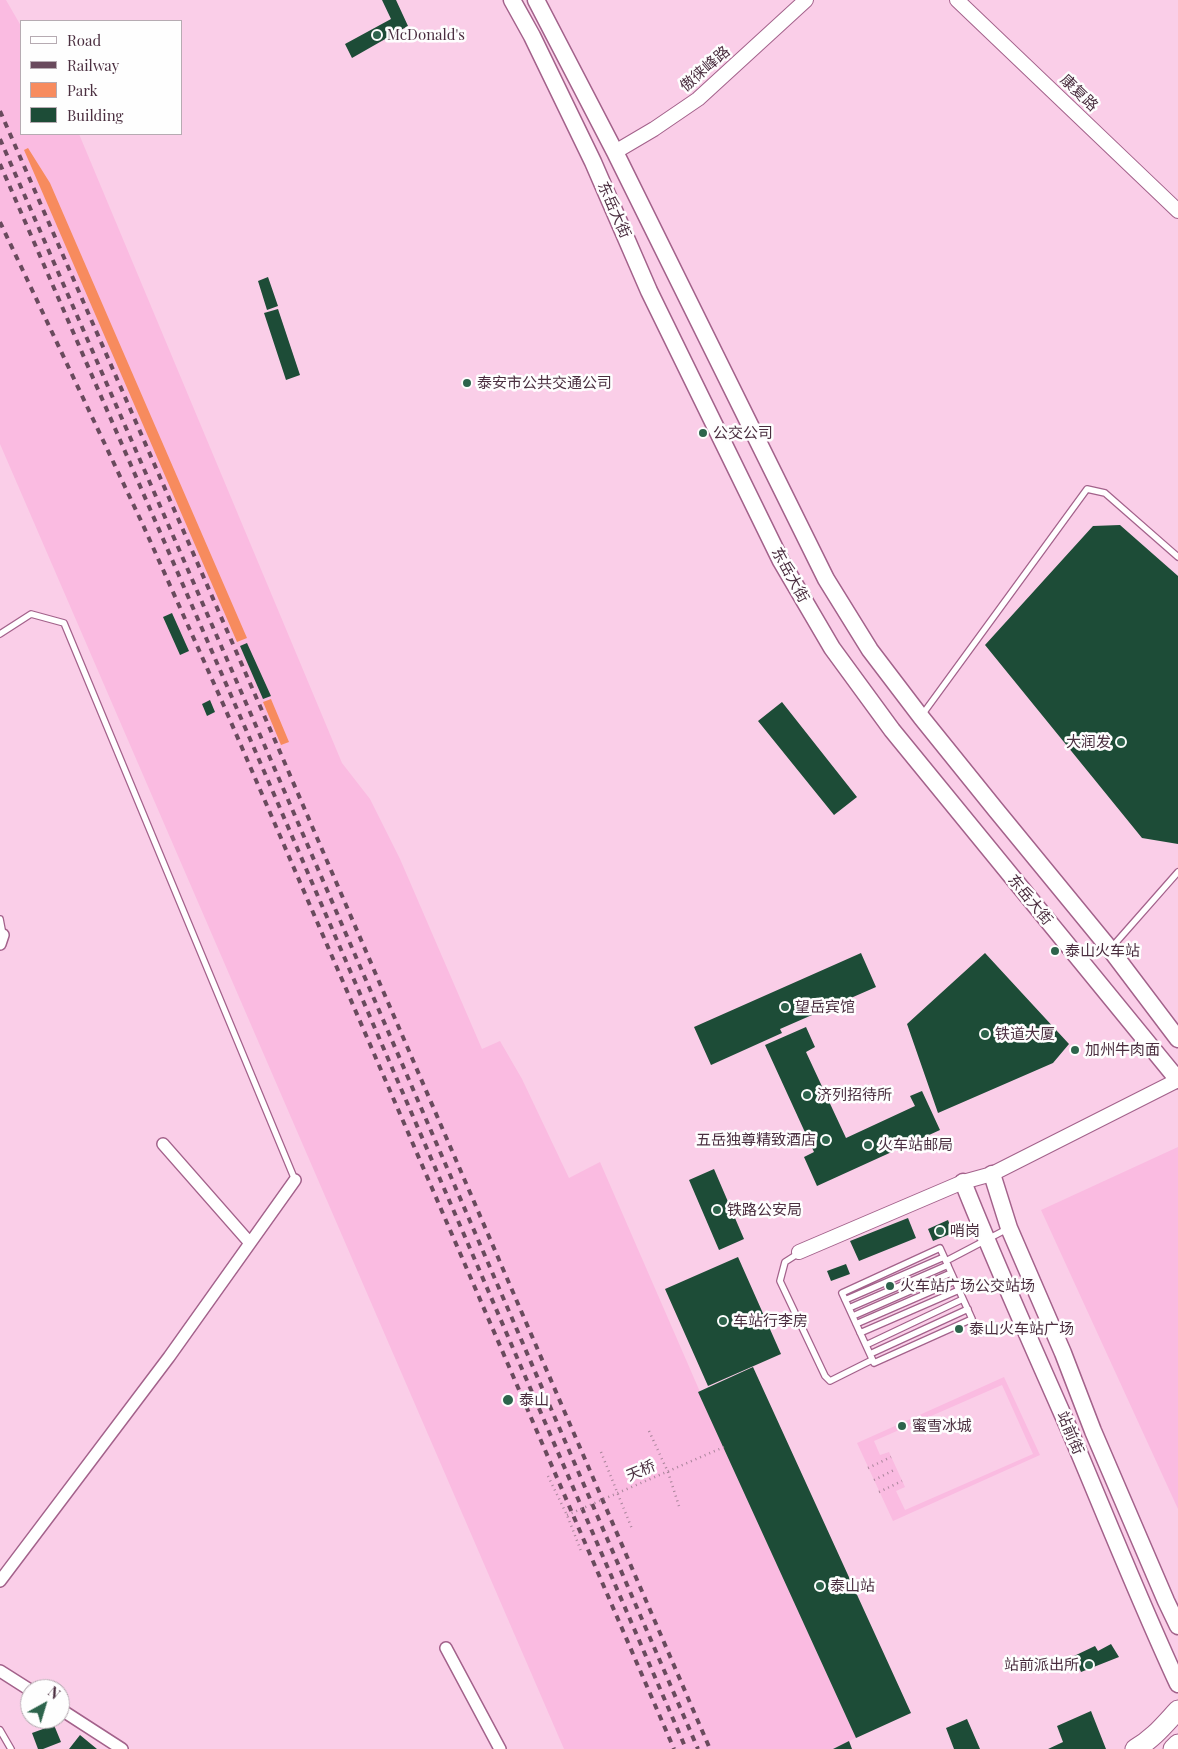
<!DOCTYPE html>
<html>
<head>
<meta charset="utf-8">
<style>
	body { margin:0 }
	#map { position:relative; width:1178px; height:1749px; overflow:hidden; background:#facee8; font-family:"Playfair Display",serif }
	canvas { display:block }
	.legend { position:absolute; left:20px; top:20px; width:162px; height:115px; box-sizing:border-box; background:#fefefe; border:1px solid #b6abb2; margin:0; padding:6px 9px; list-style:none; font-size:15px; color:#4b2f40 }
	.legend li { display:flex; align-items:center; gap:10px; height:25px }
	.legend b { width:25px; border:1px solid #b6abb2 }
	.north { position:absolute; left:20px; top:1679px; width:50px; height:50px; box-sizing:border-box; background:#fefefe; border:1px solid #b6abb2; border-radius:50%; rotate:39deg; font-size:14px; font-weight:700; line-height:20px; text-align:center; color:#4b2f40 }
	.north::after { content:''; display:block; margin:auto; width:18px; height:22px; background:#2d644c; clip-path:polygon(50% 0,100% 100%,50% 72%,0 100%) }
</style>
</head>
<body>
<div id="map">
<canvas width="1178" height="1749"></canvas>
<ul class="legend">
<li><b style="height:6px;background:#fff"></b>Road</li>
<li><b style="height:6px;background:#694a5d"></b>Railway</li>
<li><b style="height:14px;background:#f78b5e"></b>Park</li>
<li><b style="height:14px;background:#1d4c37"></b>Building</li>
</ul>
<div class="north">N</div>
</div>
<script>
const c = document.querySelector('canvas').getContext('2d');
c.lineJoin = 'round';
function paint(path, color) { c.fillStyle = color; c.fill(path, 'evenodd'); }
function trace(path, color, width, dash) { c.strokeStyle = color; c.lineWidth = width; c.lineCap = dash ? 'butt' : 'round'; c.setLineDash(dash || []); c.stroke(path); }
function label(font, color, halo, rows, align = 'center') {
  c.font = font + ' "Playfair Display","Noto Sans SC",serif'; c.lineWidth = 5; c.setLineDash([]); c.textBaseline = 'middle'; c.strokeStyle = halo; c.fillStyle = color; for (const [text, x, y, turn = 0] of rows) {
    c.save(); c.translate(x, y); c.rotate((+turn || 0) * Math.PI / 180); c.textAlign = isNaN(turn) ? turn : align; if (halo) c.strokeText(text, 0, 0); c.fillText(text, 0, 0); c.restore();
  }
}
paint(new Path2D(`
	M0,0H6L21,26V134H79L342,763L370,799L400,859L482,1049L500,1041L522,1079L569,1178L600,1162L724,1447L856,1738L849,1741L833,1749H564L0,444Z
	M1178,1147V1509L1041,1210Z
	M1004,1377L1040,1455L893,1521L857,1443ZM1002,1385L1033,1454L905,1510L896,1491L905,1487L889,1452L880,1455L874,1441Z`), '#fabbe1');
paint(new Path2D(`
	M28,148L50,183L247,638L237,642L24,150Z
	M271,699L289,742L281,745L263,702Z`), '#f78b5e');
paint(new Path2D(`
	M382,0H396L408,26L352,58L345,44L391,19Z
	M268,277L278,306L267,310L258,281Z
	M278,309L300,375L286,380L264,313Z
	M1120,525L1178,576V844L1142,838L985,645L1093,526Z
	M172,613L189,651L180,655L163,617Z
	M247,643L271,696L263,699L240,646Z
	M210,700L215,712L207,716L202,704Z
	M782,702L857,797L834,815L758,721Z
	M861,953L876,987L780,1029L782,1033L711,1065L694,1027Z
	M985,953L1069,1044L1053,1063L938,1113L907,1024Z
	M806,1027L815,1047L806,1052L846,1138L915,1106L910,1096L922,1091L940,1130L817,1186L804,1157L814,1152L765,1045Z
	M714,1169L744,1239L719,1250L689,1180Z
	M908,1218L916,1238L859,1261L850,1241Z
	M948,1220L953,1233L933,1241L928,1229Z
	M738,1257L781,1354L708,1386L665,1289Z
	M846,1264L850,1274L831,1281L827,1271Z
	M753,1367L911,1713L856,1738L698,1392Z
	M1111,1644L1119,1657L1081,1672L1074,1656L1095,1646L1098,1651Z
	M1091,1711L1106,1749H1048L1063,1742L1057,1726Z
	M967,1719L980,1749H954L946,1728Z
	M54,1725L61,1742L43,1749H38L32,1733Z
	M80,1735L97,1749H69Z
	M849,1741L852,1749H833Z`), '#1d4c37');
const service = new Path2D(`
	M0,634L31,614L64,623L295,1180
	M922,715L1087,489L1105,493L1178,557
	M0,919L3,935
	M1112,947L1178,872
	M940,1248L972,1319L874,1363L842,1293Z
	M799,1253L785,1262L780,1281L825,1376L830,1381L872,1360
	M946,1261L1007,1229
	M845,1300L944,1257
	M849,1308L948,1265
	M853,1316L951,1273
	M856,1324L955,1281
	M860,1333L959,1290
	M866,1345L963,1299
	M870,1354L968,1309
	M0,1730L11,1749`);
const minor = new Path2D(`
	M0,944L3,935
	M163,1144L250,1243
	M0,1581L169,1357L295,1180
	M446,1648L500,1749
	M0,1671L30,1690
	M60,1709L122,1749`);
const tertiary = new Path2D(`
	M957,0L1178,211
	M615,152L654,129L698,99L806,0
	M799,1252L963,1182L992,1174L1178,1080`);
const secondary = new Path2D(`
	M512,0L532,36L593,162L649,291L781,561L832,648L892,730L1178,1080
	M536,0L615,152L826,579L870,650L921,717L996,810L1110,949L1178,1039
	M992,1174L1009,1228L1063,1353L1093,1431L1166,1601L1178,1626
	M963,1182C996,1265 1033,1347 1069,1429C1105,1514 1139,1600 1178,1684`);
const trunk = new Path2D(`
	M1135,1749C1153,1739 1164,1725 1178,1710
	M1173,1749L1178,1744`);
trace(service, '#a3628b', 8);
trace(minor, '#a3628b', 14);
trace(tertiary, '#a3628b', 16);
trace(secondary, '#a3628b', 19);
trace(trunk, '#a3628b', 21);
trace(new Path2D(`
	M649,1431L668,1472L679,1506
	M601,1452L632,1529
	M868,1468L891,1457
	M548,1476L567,1515L581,1551
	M874,1480L896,1469
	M879,1492L902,1481`), '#aa859b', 2.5, [1, 4]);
trace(service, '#fff', 5.5);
trace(minor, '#fff', 11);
trace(tertiary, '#fff', 14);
trace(secondary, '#fff', 16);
trace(trunk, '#fff', 19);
trace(new Path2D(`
	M0,111L277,745L710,1749
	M0,139L267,751L698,1749
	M0,164L257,755L686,1749
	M0,222L143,525L224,706L674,1749`), '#694a5d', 4, [6, 6]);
trace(new Path2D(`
	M567,1515L724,1447`), '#aa859b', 2.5, [1, 4]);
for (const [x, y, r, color] of [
	[377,35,5,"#2d644c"],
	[467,383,5,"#2d644c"],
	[703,433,5,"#2d644c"],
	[1121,742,5,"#2d644c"],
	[1055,951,5,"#2d644c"],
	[785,1007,5,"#2d644c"],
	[985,1034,5,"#2d644c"],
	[1075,1050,5,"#2d644c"],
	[807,1095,5,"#2d644c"],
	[826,1140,5,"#2d644c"],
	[868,1145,5,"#2d644c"],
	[717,1210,5,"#2d644c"],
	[940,1231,5,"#2d644c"],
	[890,1286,5,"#2d644c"],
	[723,1321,5,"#2d644c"],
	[959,1329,5,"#2d644c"],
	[508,1400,6,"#2d644c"],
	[902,1426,5,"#2d644c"],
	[820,1586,5,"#2d644c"],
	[1089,1665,5,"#2d644c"]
]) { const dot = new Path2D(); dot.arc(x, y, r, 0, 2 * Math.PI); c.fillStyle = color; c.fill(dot); trace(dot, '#fefefe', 2); }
label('15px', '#4b2f40', '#fefefe', [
	["McDonald's",387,35],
	["泰安市公共交通公司",477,383],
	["公交公司",713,433],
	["大润发",1111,742,"right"],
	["泰山火车站",1065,951],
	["望岳宾馆",795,1007],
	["铁道大厦",995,1034],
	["加州牛肉面",1085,1050],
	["济列招待所",817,1095],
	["五岳独尊精致酒店",816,1140,"right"],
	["火车站邮局",878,1145],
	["铁路公安局",727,1210],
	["哨岗",950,1231],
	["火车站广场公交站场",900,1286],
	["车站行李房",733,1321],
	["泰山火车站广场",969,1329],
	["泰山",519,1400],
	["蜜雪冰城",912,1426],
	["泰山站",830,1586],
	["站前派出所",1079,1665,"right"]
], 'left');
label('15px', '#4b2f40', '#fefefe', [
	["傲徕峰路",705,69,-41],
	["康复路",1079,93,44],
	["东岳大街",614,210,66],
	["东岳大街",790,575,61],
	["东岳大街",1030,900,50],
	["站前街",1070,1433,67],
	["天桥",641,1471,-23]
]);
</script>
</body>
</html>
